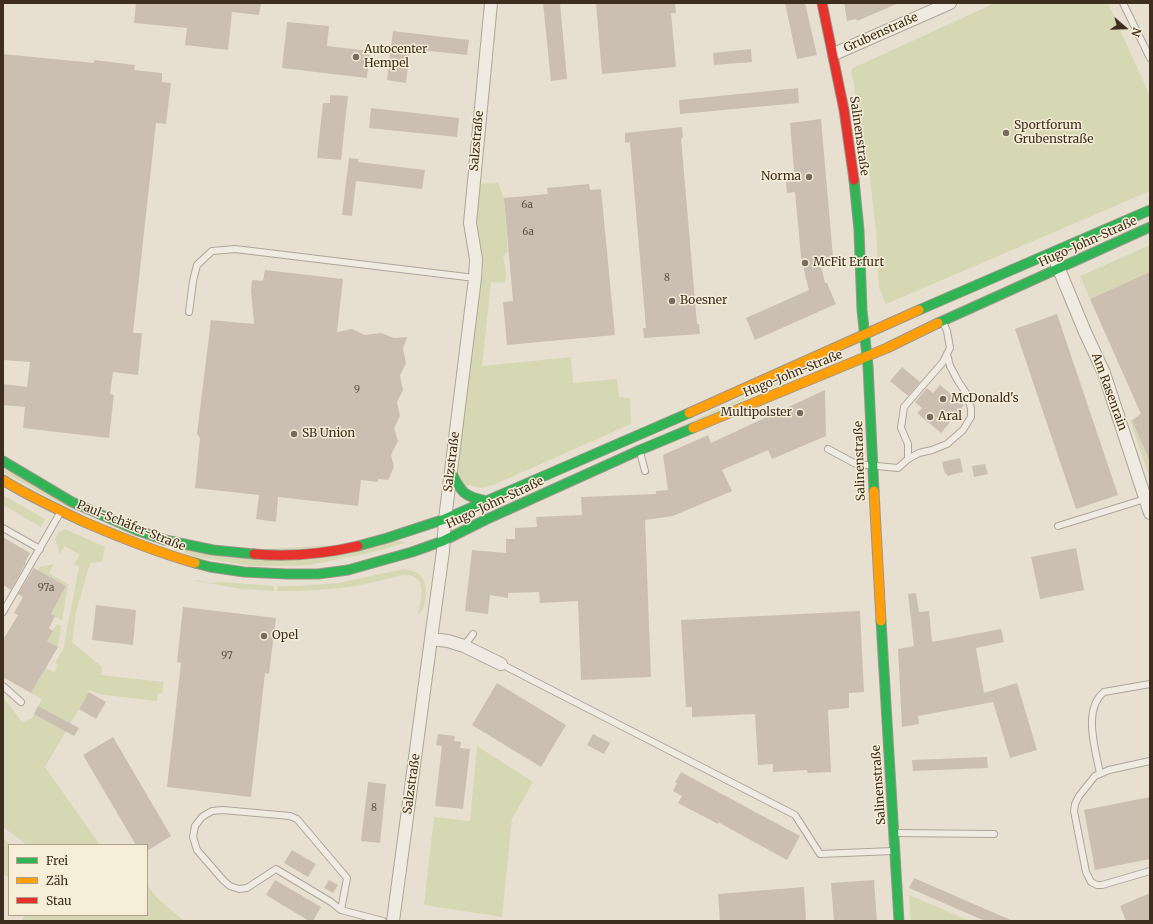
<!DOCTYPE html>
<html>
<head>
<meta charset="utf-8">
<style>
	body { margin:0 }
	#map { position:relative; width:1153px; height:924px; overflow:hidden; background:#e7e0d1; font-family:Merriweather,serif }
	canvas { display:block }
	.frame { position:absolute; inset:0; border:4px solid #3d2e20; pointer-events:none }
	.legend { position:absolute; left:8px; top:844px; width:140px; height:72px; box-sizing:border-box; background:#f7eed8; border:1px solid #ada18e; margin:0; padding:5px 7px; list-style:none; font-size:12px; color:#3d2e20 }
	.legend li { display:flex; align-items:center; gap:8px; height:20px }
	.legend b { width:20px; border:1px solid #ada18e }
	.north { position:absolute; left:1105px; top:8px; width:40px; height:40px; -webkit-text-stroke:3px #f7eed8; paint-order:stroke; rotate:110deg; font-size:11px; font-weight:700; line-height:16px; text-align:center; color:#3d2e20 }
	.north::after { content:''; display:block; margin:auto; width:14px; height:18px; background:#3d2e20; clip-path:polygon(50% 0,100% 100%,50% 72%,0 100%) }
</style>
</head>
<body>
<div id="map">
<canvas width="1153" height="924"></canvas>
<div class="frame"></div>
<ul class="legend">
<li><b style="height:5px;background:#30b455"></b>Frei</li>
<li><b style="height:5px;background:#ff9f0a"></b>Zäh</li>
<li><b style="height:5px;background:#e5322d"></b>Stau</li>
</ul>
<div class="north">N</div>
</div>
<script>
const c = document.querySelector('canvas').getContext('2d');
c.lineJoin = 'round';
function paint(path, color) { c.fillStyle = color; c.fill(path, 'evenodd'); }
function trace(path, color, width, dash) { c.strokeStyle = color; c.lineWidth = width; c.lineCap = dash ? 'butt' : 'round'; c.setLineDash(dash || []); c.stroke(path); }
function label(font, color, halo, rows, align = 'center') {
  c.font = font + ' Merriweather,serif'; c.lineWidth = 3; c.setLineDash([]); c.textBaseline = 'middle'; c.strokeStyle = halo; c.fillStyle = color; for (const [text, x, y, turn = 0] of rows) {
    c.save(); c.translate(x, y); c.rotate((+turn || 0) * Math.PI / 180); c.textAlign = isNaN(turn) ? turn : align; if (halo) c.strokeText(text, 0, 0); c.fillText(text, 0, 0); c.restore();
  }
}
paint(new Path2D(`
	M995,3H1108L1150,96V191L886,304L879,288L876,231L869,170L851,69Z
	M498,183L504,198L508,252L505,253V256L503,257L506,272L505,283L491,282L482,366L571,357L573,383L617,379L619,397L630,398L631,424L493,485L480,488L469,485L466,488L457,472L481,251L476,236L474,218L477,184Z
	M1150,245V272L1090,299L1080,276Z
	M821,362L822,365L583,471Z
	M1130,420H1132L1150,462V479Z
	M3,469L197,553L404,541V543L377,551L355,556L309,565L289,566H252L196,557L63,505L3,472Z
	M3,495L45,519L41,527L3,505Z
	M65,529L105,547L102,562L90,563L76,612L72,642L102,667L101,675L164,682L162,693H158L157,701L98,694L90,690L45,767L100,845H27L3,827V697L22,722L32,718L34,714L52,723L56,716L38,706L42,699L31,693L46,668L54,672L58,665L55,663L63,650L79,567L74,564L80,555L65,546L60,554L55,539L58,533Z
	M54,564L49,573L68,584L62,621L51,614L66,586L38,570L40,567Z
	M404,569C410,570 414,571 419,574C429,583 428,607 418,615C421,598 429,574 403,575C389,578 375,582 361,585C333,590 305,591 277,591L278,586H298L338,583Z
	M197,580L210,583L224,582L274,586V591L241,589L196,581Z
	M57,624L61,626L58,647L38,636L48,638Z
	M477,746L533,782L512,819L502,917L424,905L434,817L470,821Z
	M3,839L11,845H9V878L3,874Z
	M147,885L158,899L184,921H22L25,915H147Z
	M909,895L970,921H911Z`), '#d6d7b3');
paint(new Path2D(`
	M136,3H261L259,15L232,12L228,50L185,45L187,28L134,23Z
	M543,3H560L567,79L551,81Z
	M596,3H675L676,13H671L676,67L602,74Z
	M785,3H805L817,55L797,59Z
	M844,3H899L857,21L856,19L847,21Z
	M287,22L329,26L327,46L370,51L367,78L282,68Z
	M393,31L469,40L467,55L410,49L406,83L387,80Z
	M751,49L752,62L714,65L713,53Z
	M3,54L94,63V60L135,65L134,70L162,73V82L171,83L166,124L156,123L133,333H142L138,375L113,372L110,394L114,395L109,438L23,428L25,407L3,405V384L27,387L30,362L3,360Z
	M798,88L799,103L680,114L679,100Z
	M330,95L348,96L341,160L317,158L323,103H330Z
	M371,108L459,118L457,137L369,128Z
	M821,119L833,257L819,258L825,283H827L836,304L755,340L746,318L809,290L806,279L801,256L795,192L787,193L786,182L795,181L790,123Z
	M682,127L683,138H681L697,324H699L700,334L644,338L643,328H646L630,142L625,143V133Z
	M349,158L359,159L358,162L425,170L422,189L356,181L352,216L342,215Z
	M589,184L590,190L601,189L615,335L507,345L503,302L513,301L504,198L548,194L547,188Z
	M265,270L343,279L337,332L352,329L365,335L381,333L394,338L407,337L403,349L406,363L400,376L403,390L397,402L400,416L394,428L398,441L391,455L394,467L388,480L378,479V482L361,480L358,506L278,497L276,522L256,519L259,495L195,488L200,438L197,434L211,320L254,324L251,291L252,280L263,281Z
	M1150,272V462L1132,420L1141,414L1090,299Z
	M1057,314L1118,495L1076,509L1015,329Z
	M902,367L920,382L908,396L890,381Z
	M940,385L964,405L941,433L917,413L922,408L915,402L927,388L933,393Z
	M825,390L826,436L772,459L768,450L722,470L732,491L673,516L645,520L651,677L581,680L578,601L540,603L539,592L508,593V598L490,595L488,614L465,611L472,550L506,553V539H515V528L537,527L536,517L582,515L581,497L656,494V491L668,490L663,455L708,435L711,443Z
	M960,458L963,472L947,476V473L945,474L942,462Z
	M985,464L988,474L974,477L972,466Z
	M3,537L30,553L25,562L26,563L11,590L3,585Z
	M1076,548L1084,590L1040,599L1031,557Z
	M34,568L66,586L51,614L55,616L49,628L53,631L47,641L58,647L31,693L3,677V640L18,615L14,613L23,597L18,594Z
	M916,593L919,612L929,611L932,642L1001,629L1004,642L976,648L984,693L1017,683L1037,750L1010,758L993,702L918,716L919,724L902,727L898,649L914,646L908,594Z
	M96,605L136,610L133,645L92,640Z
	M183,607L276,618L269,674L265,673L251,797L167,787L181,663L177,662Z
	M860,611L864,692L849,693V708L828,710L831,772L808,773L807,770L773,772V764L758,765L755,714L692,717V707H686L681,620Z
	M497,683L566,725L541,767L472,725Z
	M89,692L106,702L96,719L79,709Z
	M38,706L79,728L74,736L34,714Z
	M438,734L455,736L454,741L461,742L460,748L470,749L463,809L435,806L442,746L436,745Z
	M593,734L610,743L604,754L587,745Z
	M113,737L171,836L147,851V845H136L83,755Z
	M987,757L988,768L913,771L912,760Z
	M681,772L800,836L787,860L718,822V824L678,803L682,796L673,791L677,783H675Z
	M368,782L386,784L380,843L361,841Z
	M1150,797V859L1095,870L1084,810Z
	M292,850L316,864L308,877L284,863Z
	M914,878L1013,921H985L909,888Z
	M275,880L321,907L313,921H309L266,895Z
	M329,880L338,885L333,893L324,888Z
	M874,880L877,921H834L831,883Z
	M804,887L806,920L797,921H720L718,894Z
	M1150,893V921H1126L1120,906Z`), '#cbbfb2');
const lane = new Path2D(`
	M1123,3L1150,58
	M189,312L193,281L197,265L212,251L235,249L475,278
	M828,449L856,464L898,468L908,459V444L901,428L904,407L943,362L950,348L947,331L943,322
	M640,452L645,471
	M908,459L919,453L932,450L947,444L963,430L971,417V408L966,393L958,381L950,366L947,354
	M1058,526L1145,499
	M3,528L40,549
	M3,612L60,513
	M464,646L473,634
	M501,664L795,815L820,854L893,851
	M3,686L21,702
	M1150,761L1109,770L1095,776L1079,796L1075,804L1074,811L1086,872L1091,882L1097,885H1102L1150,871
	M1100,774C1096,751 1082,710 1104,692L1150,684
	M894,833L994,834
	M341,910L347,878L297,819L290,816L223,810L212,811L202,817L195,826L193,837L197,850L224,881L230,886L239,889L247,888L276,869L331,902L341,910L383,921`);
const street = new Path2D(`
	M834,54L950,3
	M1056,262L1085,332L1104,373L1150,513
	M431,639L448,641L464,646L501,664
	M393,921L431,639L443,551L445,519L475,278L476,259L470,223L491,3`);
const fast = new Path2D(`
	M854,180L859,230L862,310L868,366L874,491
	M919,310L1150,210
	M938,323L1150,227
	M3,461L72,502L136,530L165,540L213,550L254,554
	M451,472C461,492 464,497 487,501
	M358,546L387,538L445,519L689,413
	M195,563L210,567L244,572L287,574H318L348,570L412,552L443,541L485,520L640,450L693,428
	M881,621L899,921`);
const slow = new Path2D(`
	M689,413L919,310
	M693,428L887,348L938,323
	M3,480C28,496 55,508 82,521C119,537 156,552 195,563
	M874,491L881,621`);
const jam = new Path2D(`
	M822,3L844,110L854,180
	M254,554C289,557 324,554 358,546`);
trace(lane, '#ada599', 8);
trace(street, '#ada599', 14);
trace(fast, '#9c958a', 11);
trace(slow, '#9c958a', 11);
trace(jam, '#9c958a', 11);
trace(lane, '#efebe3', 6);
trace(street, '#efebe3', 12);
trace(fast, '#30b455', 9);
trace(slow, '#ff9f0a', 9);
trace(jam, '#e5322d', 9);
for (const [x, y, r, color] of [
	[356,57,4,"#786c5e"],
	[1006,133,4,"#786c5e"],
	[809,177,4,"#786c5e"],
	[805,263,4,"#786c5e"],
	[672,301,4,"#786c5e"],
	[943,399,4,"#786c5e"],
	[800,413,4,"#786c5e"],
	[930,417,4,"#786c5e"],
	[294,434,4,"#786c5e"],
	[264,636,4,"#786c5e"]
]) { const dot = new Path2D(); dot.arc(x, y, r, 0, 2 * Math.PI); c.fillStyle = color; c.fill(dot); trace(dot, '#f7eed8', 1.5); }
label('10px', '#605244', null, [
	["6a",527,205],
	["6a",528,232],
	["8",667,278],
	["9",357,390],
	["97a",46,588],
	["97",227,656],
	["8",374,808]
]);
label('12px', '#3d2e20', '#f7eed8', [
	["Grubenstraße",881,33,-24],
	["Salinenstraße",859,136,82],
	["Salzstraße",477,141,-85],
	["Hugo-John-Straße",1088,242,-24],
	["Hugo-John-Straße",793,374,-22],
	["Am Rasenrain",1109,392,70],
	["Salinenstraße",860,461,-92],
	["Salzstraße",452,462,-83],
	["Hugo-John-Straße",495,503,-25],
	["Paul-Schäfer-Straße",131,526,22],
	["Salzstraße",412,784,-82],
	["Salinenstraße",879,785,-94]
]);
label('12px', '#3d2e20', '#f7eed8', [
	["Autocenter",364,50],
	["Hempel",364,64],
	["Sportforum",1014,126],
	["Grubenstraße",1014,140],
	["Norma",801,177,"right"],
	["McFit Erfurt",813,263],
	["Boesner",680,301],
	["McDonald's",951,399],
	["Multipolster",792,413,"right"],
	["Aral",938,417],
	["SB Union",302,434],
	["Opel",272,636]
], 'left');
</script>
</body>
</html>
